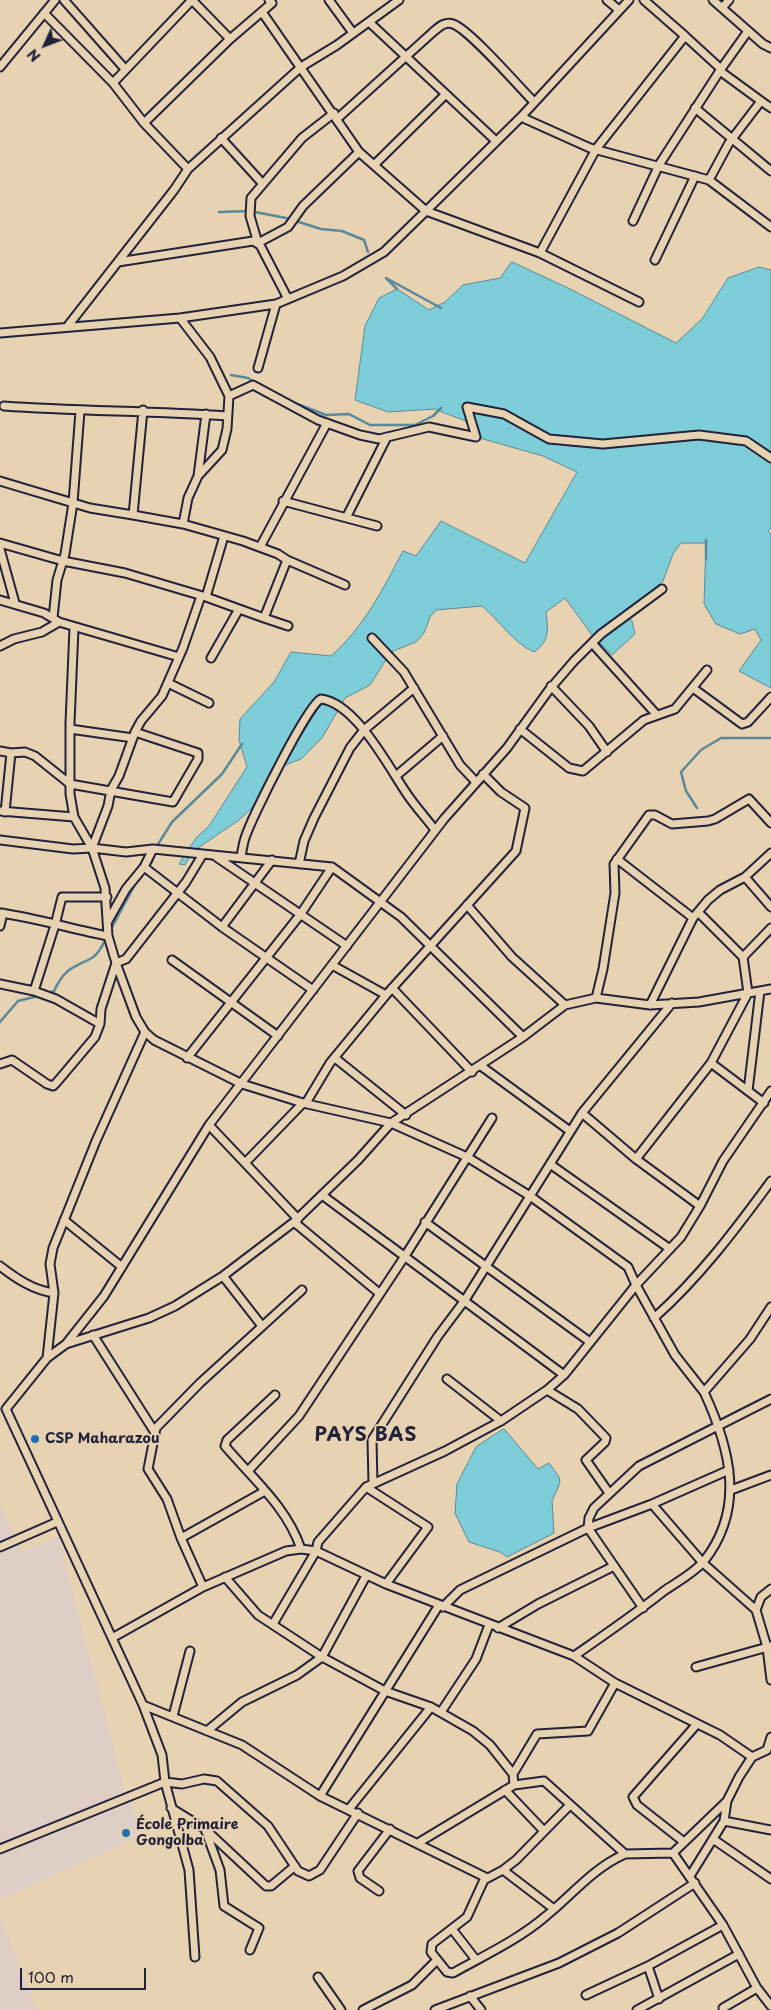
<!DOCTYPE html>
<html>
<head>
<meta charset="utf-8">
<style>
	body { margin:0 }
	#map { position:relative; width:771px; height:2010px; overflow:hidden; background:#e7d2b1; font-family:"Playpen Sans",sans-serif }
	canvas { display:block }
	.north { position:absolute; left:20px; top:20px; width:50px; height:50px; -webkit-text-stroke:4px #e7d2b1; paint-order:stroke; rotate:227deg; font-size:14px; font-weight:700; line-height:20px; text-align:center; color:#22223b }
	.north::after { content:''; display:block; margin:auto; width:18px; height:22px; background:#22223b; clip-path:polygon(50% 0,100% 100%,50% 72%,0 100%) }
	.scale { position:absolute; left:20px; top:1968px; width:126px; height:22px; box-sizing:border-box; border:2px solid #22223b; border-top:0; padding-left:6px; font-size:15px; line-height:18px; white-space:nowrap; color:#22223b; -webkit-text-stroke:4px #e7d2b1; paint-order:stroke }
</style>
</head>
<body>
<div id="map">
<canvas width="771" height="2010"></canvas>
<div class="north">N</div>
<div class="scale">100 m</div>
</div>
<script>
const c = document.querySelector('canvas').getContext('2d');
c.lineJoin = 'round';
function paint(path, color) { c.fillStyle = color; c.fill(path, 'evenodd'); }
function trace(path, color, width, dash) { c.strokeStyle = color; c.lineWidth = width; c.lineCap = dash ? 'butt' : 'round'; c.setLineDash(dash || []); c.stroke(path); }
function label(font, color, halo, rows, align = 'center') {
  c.font = font + ' "Playpen Sans",sans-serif'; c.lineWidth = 4; c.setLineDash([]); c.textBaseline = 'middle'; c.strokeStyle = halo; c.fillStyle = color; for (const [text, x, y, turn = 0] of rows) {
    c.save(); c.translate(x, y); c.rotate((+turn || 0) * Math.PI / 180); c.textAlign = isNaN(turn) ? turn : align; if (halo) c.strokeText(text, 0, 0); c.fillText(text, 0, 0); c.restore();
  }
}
paint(new Path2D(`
	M0,1505L21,1552L58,1536L125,1791L145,1834L0,1900Z
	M0,1916L37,2010H0Z`), '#dfcec6');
const water = new Path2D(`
	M512,262L568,288L676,343L702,319L728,278L759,267L771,270V528L768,531L771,534V688L739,671L761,640L755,629L740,634L716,624L704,604L706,543H681L673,554L663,581L624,615L632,621L635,634L612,655L592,635L565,598L546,612C548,630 550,641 534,652C512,642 500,621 482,606L436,610L430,617L424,633L416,642L391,652L370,685L345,698L322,738L301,759L283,766L255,805L239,820L192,852L185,865L179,864L196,838L209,826L247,767L239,740L240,719L274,682L291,652L331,656C364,627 383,589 403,551L416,556L441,521L525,563L577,472L543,456L476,437L466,421L434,409L388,412L355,400L365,326L379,298L397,289L429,310L445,302L463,285L500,278Z
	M504,1429L538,1469L549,1463L559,1477L560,1483L552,1501L554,1533L507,1557L500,1552L469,1542L455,1513L457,1484L476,1447Z`);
paint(water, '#7eced9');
trace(water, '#59899a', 1);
trace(new Path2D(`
	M219,212L250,211L286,218L321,229L342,231L364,240L368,252
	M397,289L386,278L441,308
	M231,375L248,378L256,383
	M287,400L326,415L349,414L370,425H415L433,416L441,408
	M706,540V559
	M697,808L686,791L681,772L701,750L721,738H771
	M155,849L172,822L222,774L242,744
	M146,869L152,862L154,854
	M110,931L138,879
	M47,994L54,991C65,968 71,969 92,958C98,954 103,945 106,938
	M0,1022L18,1001L42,995`), '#59899a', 2.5);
const minor = new Path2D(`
	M64,0L125,69
	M192,0L230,39
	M329,0L353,33
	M607,0L619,10
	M713,0L763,44L771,48
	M722,8L729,0
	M262,12L359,152L426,211L540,253L639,302
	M44,13L113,83
	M369,22L496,141
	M0,67L55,0
	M721,69L748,31
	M761,101L771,108
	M695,108L771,171
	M334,113L302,138L251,198L250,216L258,243L288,227L303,206L359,152
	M521,117L590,148L709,180L729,143L761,101L720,71
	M338,118L433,32C439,27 445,21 453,24C470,30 519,87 534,102
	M144,123L230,39L272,3L269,0
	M221,138L262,183
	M374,165L446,94
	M188,169L144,123L113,83L192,0
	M709,180L771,227
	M633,221L659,165L721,69L685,36
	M540,253L596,149L685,36L644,0
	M655,260L695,176
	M118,262L253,241L260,245L288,299
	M180,318L210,357L229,396L227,429L222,450L198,476L188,498L183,524
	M67,327L174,190L188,169L301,67L337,45L399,0
	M0,333L180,318L276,304L343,276L384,252L426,211L521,117L629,0
	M258,368L276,304
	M229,396L253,385L318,420L360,435L379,439L429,427L476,437L467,407L504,414L549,439L603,444L699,435L746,441L771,458
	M4,406C78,411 152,411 227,416
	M198,476L206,414
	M0,481L90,508L133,515L143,410
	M283,501L377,526
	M133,515L183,524L243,541L278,554L287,560L345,585
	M347,516L387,437
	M0,543L63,561L125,573L206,597L264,618L287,560
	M260,547L327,423
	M0,549L15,603
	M206,597L224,536
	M0,600L44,613L59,622L42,632L14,639L0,646
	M53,618L57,580L65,554L73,503L80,411
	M264,618L288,626
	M59,622L179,657
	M74,628L70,723V794L74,817L92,848L105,888L108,936L116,963L136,1017L145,1032L154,1040L242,1084L303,1103L391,1123L467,1157L530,1196L628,1267L636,1285L681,1237L700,1206
	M372,638L404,672L460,765L476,782
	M592,643L656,714
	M211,658L239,609
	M168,683L209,703
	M551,686L589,726L607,752
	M693,688L742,724L748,722L771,697
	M70,729L133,738
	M520,729L569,768L583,771L644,720L675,709L707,670
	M0,751L11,753L25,752L35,756L70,784L173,802L198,759V753L135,732
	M396,776L443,736
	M0,811L74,817
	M5,812L11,753
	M0,840L73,849L92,848L108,806L111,790L119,776L135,732L141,721L162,696L183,648L201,596
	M92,848L126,852L153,849
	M215,856L347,946
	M241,857C242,851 243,844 245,838C251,819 308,704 321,699C356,703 389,768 407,794C415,806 426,818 435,830
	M617,859L693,918
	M299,864L304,841L314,818L350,748L364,730L414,688
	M144,867L222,927L313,990
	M745,877L771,907
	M467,905L512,957L565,1005
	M698,912L743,957
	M0,913C36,918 72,929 108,936
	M108,921L126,889L144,867L153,849L332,867L401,917L523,1037
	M0,926L3,913
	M222,927L272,860
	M172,960L278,1036
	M332,965L386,995
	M0,984L34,991L56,999L100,1024
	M392,988L472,1072
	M34,991L55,925L62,897H107
	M596,998L603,969L615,893L614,864L649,815H655L672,824L708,821L715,819L749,799L771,823
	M650,1005L693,918L708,900L720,890L745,877L771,853
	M187,1058L300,915L332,867
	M335,1058L406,1115
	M711,1063L764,1103
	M0,1064L12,1060L47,1084L53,1086L57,1082L95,1037L100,1024L101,1009L116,963L126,959L186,882L203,854
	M481,1066L570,1131
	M748,1091L760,991
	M306,1103L330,1063L386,995L516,851L525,808L501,792L483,774
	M582,1113L636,1159L700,1206L723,1161L771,1091
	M209,1125L298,1219
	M636,1159L711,1063L748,993L743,957L771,928
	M245,1163L303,1103
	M550,1164L670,1249
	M322,1195L564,1375
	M64,1220L122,1267
	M294,1222L379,1293
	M425,1222L590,1342
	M0,1266C17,1279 33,1290 54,1293
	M223,1276L262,1326
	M654,1318C699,1278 735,1230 771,1181
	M93,1335L154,1431
	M66,1344L149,1318L175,1306L223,1276L294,1222L358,1160L391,1123L523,1037L565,1005L596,998L650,1005L699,1002L771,989
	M47,1358L54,1293L50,1264L53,1248L96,1141L145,1032
	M447,1379L501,1421
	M547,1390L578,1409L606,1438L605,1442L586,1460L609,1493
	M275,1395L227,1440L225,1446C253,1479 287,1507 301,1549
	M249,1470L299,1416L405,1256L492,1118
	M373,1484L372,1440L438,1336L465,1300L582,1113L672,1003
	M366,1487L428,1527L386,1584
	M731,1490L771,1475
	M652,1504L729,1470
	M181,1538L265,1491
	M0,1547L57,1522
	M225,1577L258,1615L322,1657L385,1691L431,1707L473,1731L490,1745L513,1774L514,1785
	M203,1587L181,1538L167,1499L148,1469L156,1428L200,1383L302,1290
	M443,1607L460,1590L588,1528L652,1504L703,1563L756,1610L767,1647L771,1680
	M643,1608L588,1528L589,1518L594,1508L639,1466L771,1399
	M756,1610L761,1597L771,1589
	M273,1624L316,1551L318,1542L366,1487L445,1451L501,1421L547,1390L564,1375L636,1285L675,1355L704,1392
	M498,1628L538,1604L614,1566
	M112,1638L203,1587L286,1551L301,1549L316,1551L386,1584L574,1656L615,1683L720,1735L752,1757
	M574,1656C604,1635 635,1614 664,1591C677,1582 694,1573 704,1561C746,1508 730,1448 704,1392L750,1339L771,1307
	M696,1667L771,1646
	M143,1705L242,1745L320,1796L487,1878
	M441,1712L476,1659L489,1625
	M173,1716L190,1651
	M207,1731L242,1702L297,1675L322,1657L366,1576
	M513,1774L537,1734L588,1731L615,1683
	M505,1790L543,1830
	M320,1796L439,1605
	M727,1801L673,1853L723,1925L757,1988L771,2006
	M569,1806L516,1860L503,1870L484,1880L467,1917L432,1944L431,1952L447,1972L453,1973C485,1955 518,1940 546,1916C572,1895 593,1868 625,1854
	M171,1808L205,1829L266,1886H271L295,1866
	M349,1809L431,1707
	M724,1821L771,1830
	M206,1832L220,1870L224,1906L259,1928L250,1950
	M713,1839L771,1879
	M684,1842L637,1805L633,1797L697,1724
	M418,1843L514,1785L544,1781L625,1854L673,1853
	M0,1849L165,1782L182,1784L204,1779L217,1781L268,1826L298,1871L309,1876L320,1870L358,1813
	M503,1870L554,1909
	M690,1876L724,1821L727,1801L739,1777L752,1757L767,1750L771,1737
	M379,1891L360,1878L358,1871L390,1829
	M452,1929L476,1960
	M195,1957L189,1870L165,1782L162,1755L143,1705L6,1409L47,1358L66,1344L104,1296L209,1125L444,819L507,748L549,690L574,661L601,634L662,589
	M648,1966L659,1999
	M318,1977L341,2010
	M586,1995L648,1966L723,1925
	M470,1996L481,2010
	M723,2008L757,1988
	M363,2010L412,1985L436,1961
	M435,2010L559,1963L618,1933L695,1883
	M637,2010L739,1954`);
trace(minor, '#22223b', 11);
trace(minor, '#e7d2b1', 7);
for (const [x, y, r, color] of [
	[35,1439,5,"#1f6fb2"],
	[126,1833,5,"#1f6fb2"]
]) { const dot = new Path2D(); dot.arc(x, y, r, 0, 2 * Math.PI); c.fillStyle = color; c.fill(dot); trace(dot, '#e7d2b1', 2); }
label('bold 14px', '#22223b', '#e7d2b1', [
	["CSP Maharazou",45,1439],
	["École Primaire",136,1825],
	["Gongolba",136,1841]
], 'left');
c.letterSpacing = '1px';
label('bold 19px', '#22223b', '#e7d2b1', [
	["PAYS BAS",366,1436]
]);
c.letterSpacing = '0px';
</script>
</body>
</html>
